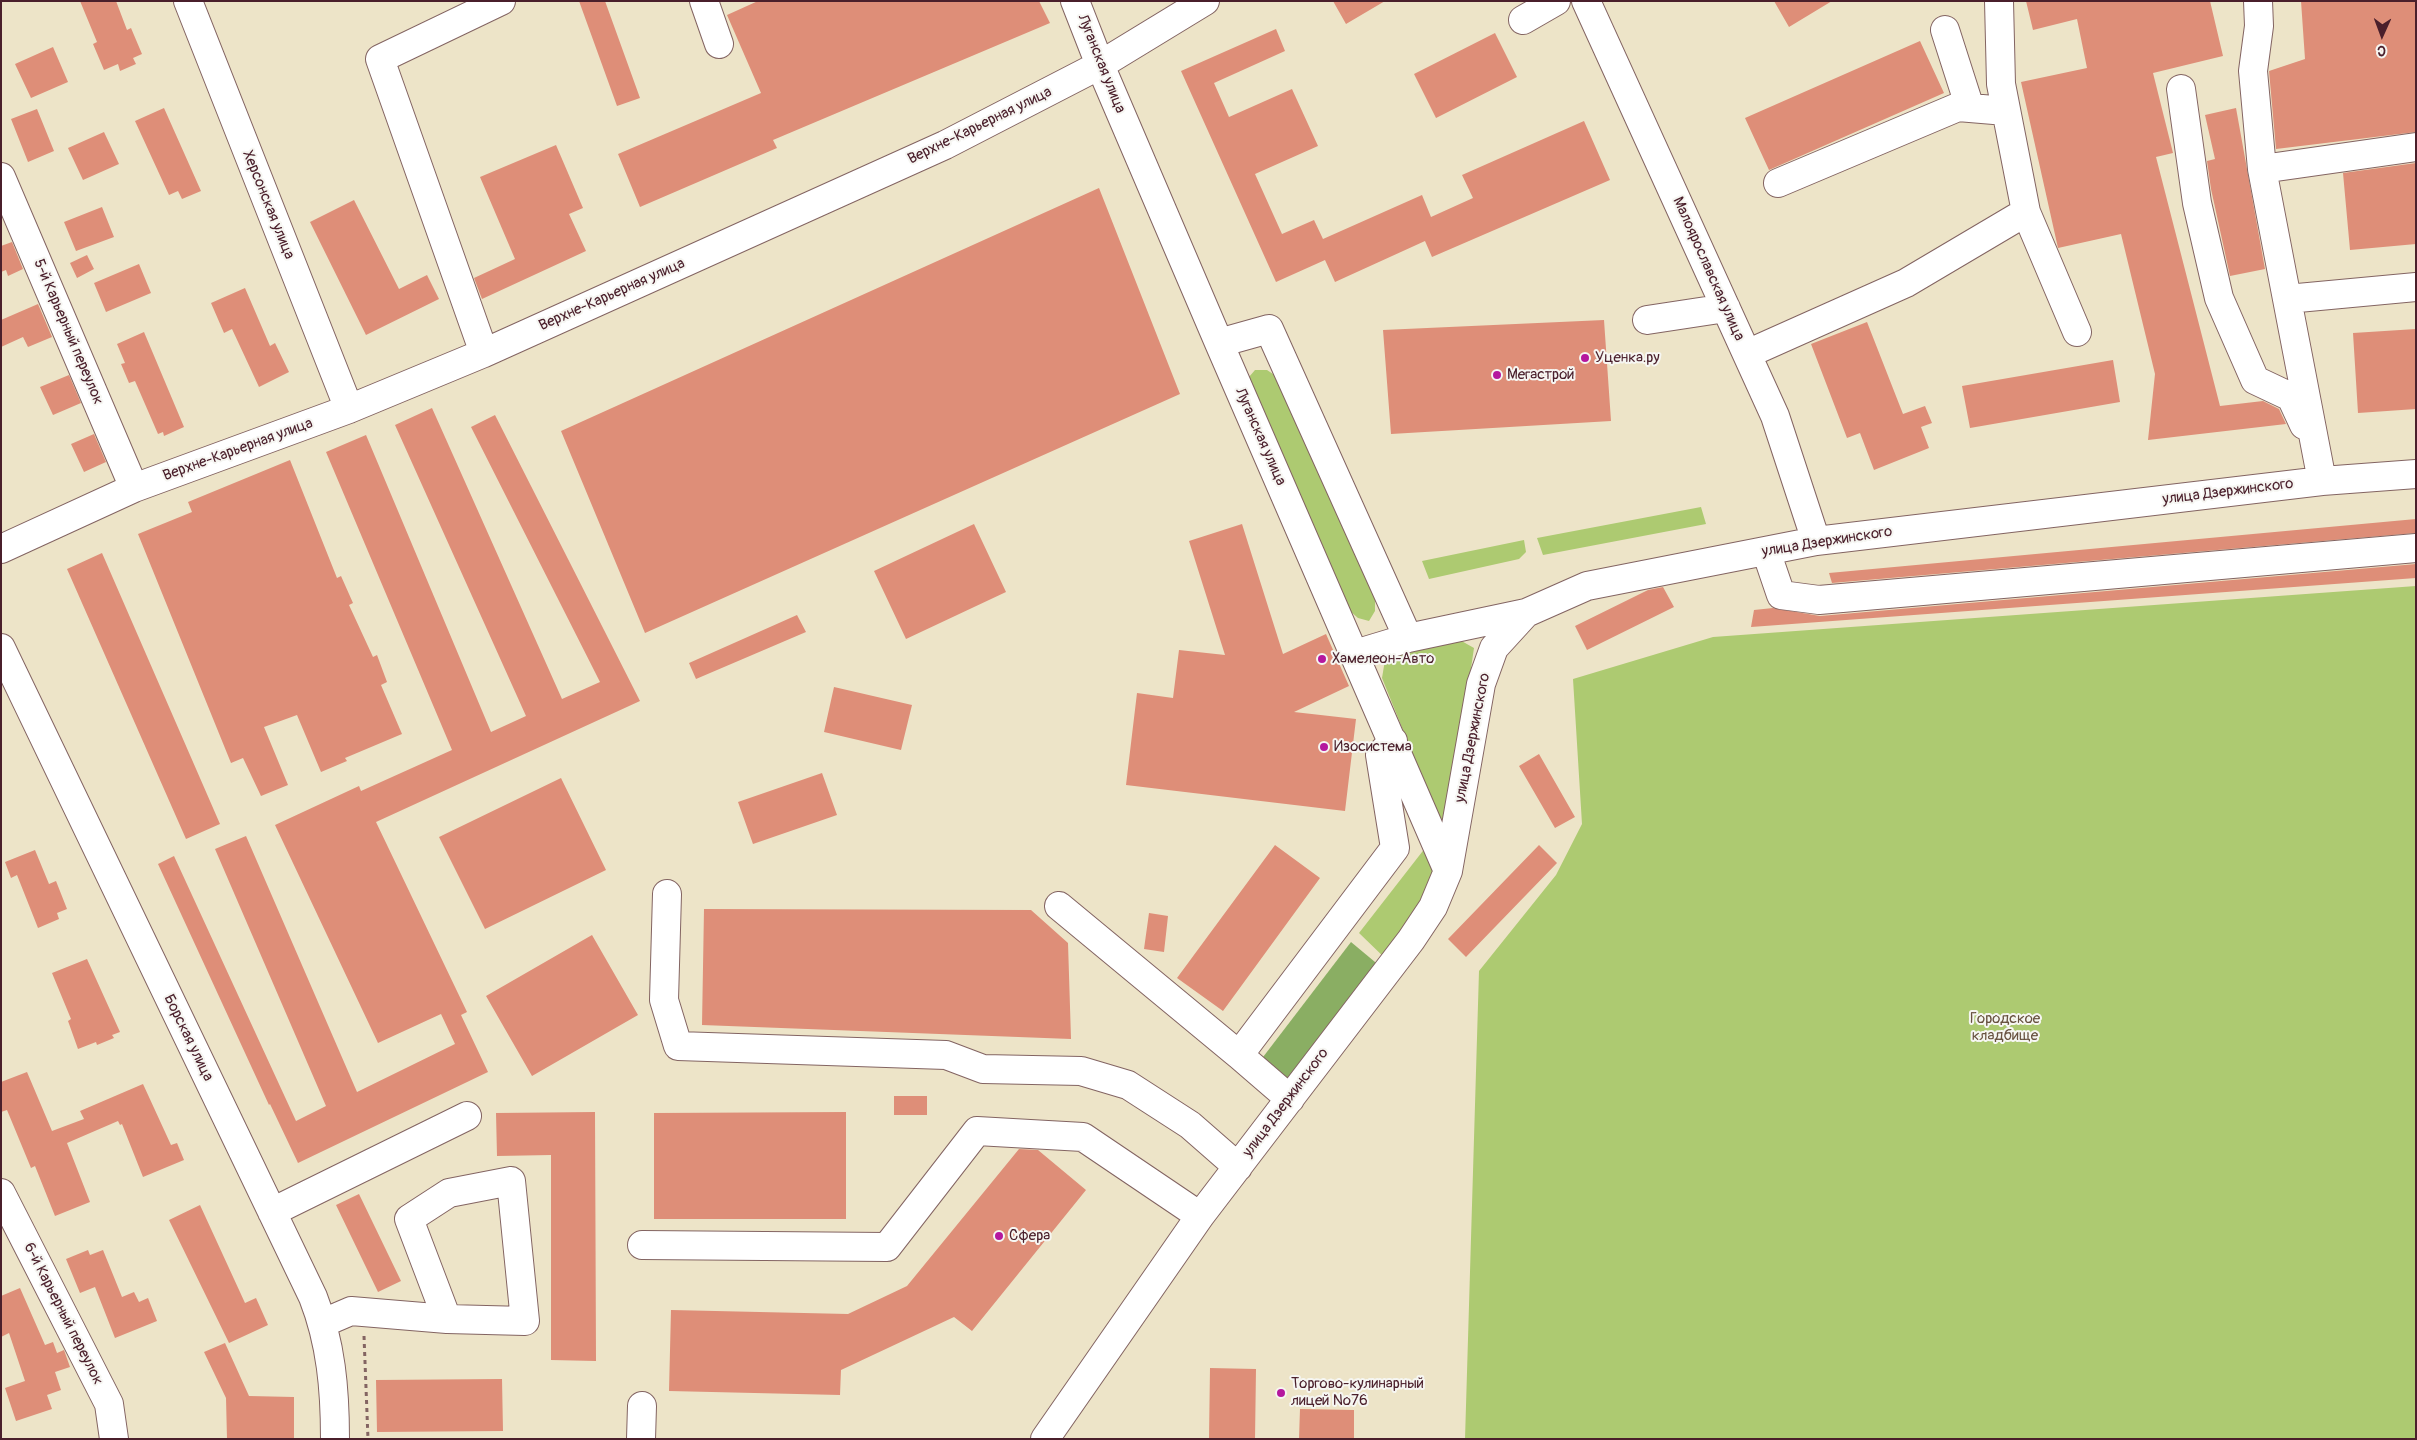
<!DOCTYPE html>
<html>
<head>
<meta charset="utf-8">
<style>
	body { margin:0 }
	#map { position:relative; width:2417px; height:1440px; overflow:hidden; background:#ede4c8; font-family:Pangolin,sans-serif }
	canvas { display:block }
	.frame { position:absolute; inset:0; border:2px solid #4a1f2b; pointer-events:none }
	.north { position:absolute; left:2357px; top:10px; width:50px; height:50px; -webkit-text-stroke:4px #f6f6f2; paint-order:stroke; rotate:182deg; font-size:14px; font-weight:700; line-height:20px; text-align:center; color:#4a1f2b }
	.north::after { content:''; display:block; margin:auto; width:18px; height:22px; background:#4a1f2b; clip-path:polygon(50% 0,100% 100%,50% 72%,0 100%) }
</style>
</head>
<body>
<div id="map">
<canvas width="2417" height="1440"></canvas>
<div class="frame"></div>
<div class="north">С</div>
</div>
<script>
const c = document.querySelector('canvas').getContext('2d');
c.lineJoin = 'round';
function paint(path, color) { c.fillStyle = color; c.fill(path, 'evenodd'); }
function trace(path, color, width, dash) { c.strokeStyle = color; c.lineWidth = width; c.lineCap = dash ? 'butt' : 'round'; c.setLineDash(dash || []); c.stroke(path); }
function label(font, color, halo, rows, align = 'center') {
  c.font = font + ' Pangolin,sans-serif'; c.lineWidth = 4; c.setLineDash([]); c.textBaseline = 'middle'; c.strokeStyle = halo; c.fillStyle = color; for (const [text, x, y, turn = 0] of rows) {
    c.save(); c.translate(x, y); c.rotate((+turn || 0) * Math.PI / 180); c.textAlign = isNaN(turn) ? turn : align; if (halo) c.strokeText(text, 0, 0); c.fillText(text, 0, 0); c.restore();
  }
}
paint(new Path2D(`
	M1255,370H1267L1276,376L1375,599V611L1369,621L1358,618L1350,611L1250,389L1249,377Z
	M1701,507L1706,524L1543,555L1537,538Z
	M1524,540L1526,552L1519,559L1429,579L1422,561Z
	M2416,586V1439H1465L1479,971L1556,875L1582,824L1573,679L1713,637Z
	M1458,639L1474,648L1446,837L1382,678L1385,660Z
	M1429,843L1437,883L1388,961L1359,933Z`), '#adca71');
paint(new Path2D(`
	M1351,942L1381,967L1289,1084L1260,1061Z`), '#8aae63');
paint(new Path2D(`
	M80,1H116L127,30L131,28L142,54L133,58L136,64L120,71L118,64L104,70L93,44L97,42Z
	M579,1H605L640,98L617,106Z
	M758,1H1039L1050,23L773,140L777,148L640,207L618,154L761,93L727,15Z
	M1333,1H1385L1346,24Z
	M1774,1H1832L1789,27Z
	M2026,1H2210L2223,56L2153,73L2173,153L2156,157L2220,406L2263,401L2279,409L2286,424L2148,440L2155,374L2121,234L2058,248L2021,82L2087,68L2077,19L2033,30Z
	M2301,1H2416V132L2276,149L2269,71L2305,59Z
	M1276,29L1285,51L1214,83L1229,117L1292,89L1318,146L1255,174L1282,234L1314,220L1323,239L1422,195L1431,217L1473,198L1462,175L1584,121L1610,180L1432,257L1425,241L1335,282L1325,260L1276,282L1181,71Z
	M1495,33L1517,77L1436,118L1414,74Z
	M1920,41L1944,93L1769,170L1745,118Z
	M53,47L68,82L31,98L15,64Z
	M164,108L201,191L182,199L178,191L169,195L135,121Z
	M2236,108L2265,269L2230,276L2211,189L2207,161L2215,159L2205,115Z
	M37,109L54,151L28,162L11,119Z
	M104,132L119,164L83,180L68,148Z
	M556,145L583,208L569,214L586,251L482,299L474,278L515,259L480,177Z
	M2416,163V244L2350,250L2343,173Z
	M1099,188L1180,394L645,633L561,431Z
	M354,200L399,289L427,275L439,299L366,335L310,222Z
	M102,207L114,237L76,251L64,222Z
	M12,242L23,269L8,276L6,270L1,272V246Z
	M87,255L94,269L77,278L70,263Z
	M139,264L151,293L106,312L94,283Z
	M245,288L270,346L275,343L289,372L259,387L232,329L224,333L211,303Z
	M38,304L52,337L28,347L23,337L1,347V320Z
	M1604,320L1611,421L1391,434L1383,330Z
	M1867,322L1903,414L1925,406L1932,423L1921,427L1929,448L1874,470L1860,433L1847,438L1811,344Z
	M2416,329V409L2358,413L2353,333Z
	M144,332L184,427L164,436L163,432L158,434L135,381L129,383L121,364L125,363L117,344Z
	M2113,360L2120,402L1970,428L1962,386Z
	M69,375L81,403L53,415L40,387Z
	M432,408L562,699L600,682L471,427L495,415L640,701L376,822L467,1012L461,1015L488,1072L298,1163L270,1104L269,1105L158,864L174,856L296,1121L326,1106L215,849L246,836L357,1092L455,1044L441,1014L378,1043L275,825L359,786L361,791L452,750L326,452L366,435L491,732L526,716L395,425Z
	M94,434L106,462L84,472L71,444Z
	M290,460L337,578L341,576L353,603L349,605L373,657L377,655L387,682L381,685L402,734L345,758L347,761L321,772L297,715L264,727L288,785L261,796L243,758L231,763L138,534L192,512L188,502Z
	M2416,519V533L1832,583L1829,573Z
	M974,524L1006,592L906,639L874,571Z
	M1242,524L1283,654L1326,634L1349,686L1294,712L1356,719L1345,811L1126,785L1137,693L1173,698L1179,650L1225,655L1189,541Z
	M102,553L220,824L186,839L67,569Z
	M2416,564V578L1751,627L1754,610L1773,608L1820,616Z
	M1663,587L1674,607L1587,650L1575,626L1648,590Z
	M797,615L806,632L696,679L689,663Z
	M834,687L912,705L901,750L824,732Z
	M1539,754L1575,817L1555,828L1519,766Z
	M822,773L837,815L753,844L738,802Z
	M561,778L606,870L485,929L439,837Z
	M1275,845L1320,878L1223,1011L1177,978Z
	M1539,845L1557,863L1466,957L1448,939Z
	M35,850L49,884L56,881L67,909L57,913L59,919L38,928L17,875L11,878L5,862Z
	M704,909L1031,910L1068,943L1071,1039L702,1025Z
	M1149,913L1168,916L1164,952L1144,949Z
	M592,935L638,1015L532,1076L486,996Z
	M87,959L120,1032L112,1035L114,1038L97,1045L96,1042L78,1049L68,1021L71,1019L52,973Z
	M27,1072L52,1131L84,1119L80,1111L143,1084L171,1145L177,1143L184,1160L143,1177L122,1124L120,1125L118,1121L67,1143L90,1202L55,1216L35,1166L31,1168L7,1110L1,1112V1082Z
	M894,1096H927V1115H894Z
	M595,1112L596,1361L551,1360V1155L497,1156L496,1113Z
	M846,1112V1219H654V1113Z
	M1019,1149L1038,1150L1086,1190L972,1331L954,1317L841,1370L840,1395L669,1391L671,1310L848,1314L907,1286Z
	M359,1194L401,1281L378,1292L336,1205Z
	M200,1205L245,1303L256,1298L268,1325L229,1343L169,1220Z
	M88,1250L90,1255L103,1250L122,1297L134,1292L139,1302L148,1298L157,1321L115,1338L95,1287L80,1293L66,1259Z
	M20,1288L45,1345L53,1342L57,1353L64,1350L70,1367L55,1372L61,1390L47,1395L52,1409L16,1421L5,1388L25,1381L9,1333L1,1337V1296Z
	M225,1343L249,1396L294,1397V1439H227L226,1398L204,1352Z
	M1210,1368L1256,1369L1255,1439H1209Z
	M502,1379L503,1431L377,1432L376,1380Z
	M1300,1409L1354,1410V1439H1299Z`), '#de8e78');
const minor = new Path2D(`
	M188,1L349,409
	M704,1L719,44
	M1075,1L1100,65L1219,343L1448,871
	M1586,1L1775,416L1816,541
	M1999,1L2001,84L2026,212L2077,332
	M2258,1L2259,26L2253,71L2262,169L2322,481
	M1523,20L1556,1
	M1945,30L1970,108
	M2181,89L2197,203L2219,298L2255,380L2291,397L2304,425
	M2262,169L2416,147
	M1,177L134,488
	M1778,183L1958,107L2006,111
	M2287,299L2416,287
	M1647,320L1726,308
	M1219,343L1269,329L1408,638
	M484,353L380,59L501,1
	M1747,354L1906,283L2026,212
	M1,549L134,488L349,409L484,353L945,145L1100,65L1205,1
	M1766,551L1781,595L1819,600L2416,548
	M1,648L313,1297C331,1343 335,1389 335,1439
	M1355,654L1408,638L1526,613
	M667,894L664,1000L678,1046L946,1055L983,1069L1081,1071L1128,1085L1190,1125L1238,1167
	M1059,906L1239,1055
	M1290,1099L1239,1055L1395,848L1380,755L1393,741
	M1,1193L109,1404L114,1439
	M272,1212L467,1116
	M642,1245L887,1247L977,1131L1083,1137L1200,1216
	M323,1323L351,1311L447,1319L525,1321L511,1181L449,1193L409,1219L447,1319
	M641,1439L642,1406
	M1045,1439L1200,1216L1411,940L1433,907L1448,871L1481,684L1494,648L1526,613L1587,586L1816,541L2322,481L2416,474`);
trace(minor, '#836462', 30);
trace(new Path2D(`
	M364,1336L368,1439`), '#836462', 3, [4, 4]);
trace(minor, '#fff', 28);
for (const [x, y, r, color] of [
	[1585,358,5,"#b5179e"],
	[1497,375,5,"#b5179e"],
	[1322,659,5,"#b5179e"],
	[1324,747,5,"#b5179e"],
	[999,1236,5,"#b5179e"],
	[1281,1393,5,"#b5179e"]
]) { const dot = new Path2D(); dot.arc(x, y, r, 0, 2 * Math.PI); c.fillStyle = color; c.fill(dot); trace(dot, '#f6f6f2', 2); }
label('15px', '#4a1f2b', '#f6f6f2', [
	["Луганская улица",1101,64,68],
	["Верхне-Карьерная улица",980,126,-26],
	["Херсонская улица",268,205,68],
	["Малоярославская улица",1708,269,66],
	["Верхне-Карьерная улица",612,295,-24],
	["5-й Карьерный переулок",68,332,67],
	["Луганская улица",1260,437,66],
	["Верхне-Карьерная улица",238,450,-20],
	["улица Дзержинского",2228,492,-7],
	["улица Дзержинского",1827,542,-9],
	["улица Дзержинского",1473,738,-79],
	["Борская улица",188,1038,64],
	["улица Дзержинского",1286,1103,-53],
	["6-й Карьерный переулок",63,1314,63]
]);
label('15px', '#4a1f2b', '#f6f6f2', [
	["Уценка.ру",1595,358],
	["Мегастрой",1507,375],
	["Хамелеон-Авто",1332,659],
	["Изосистема",1334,747],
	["Сфера",1009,1236],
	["Торгово-кулинарный",1291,1384],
	["лицей №76",1291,1401]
], 'left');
label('15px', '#685240', '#f6f6f2', [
	["Городское",2005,1019],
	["кладбище",2005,1036]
]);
</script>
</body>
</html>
